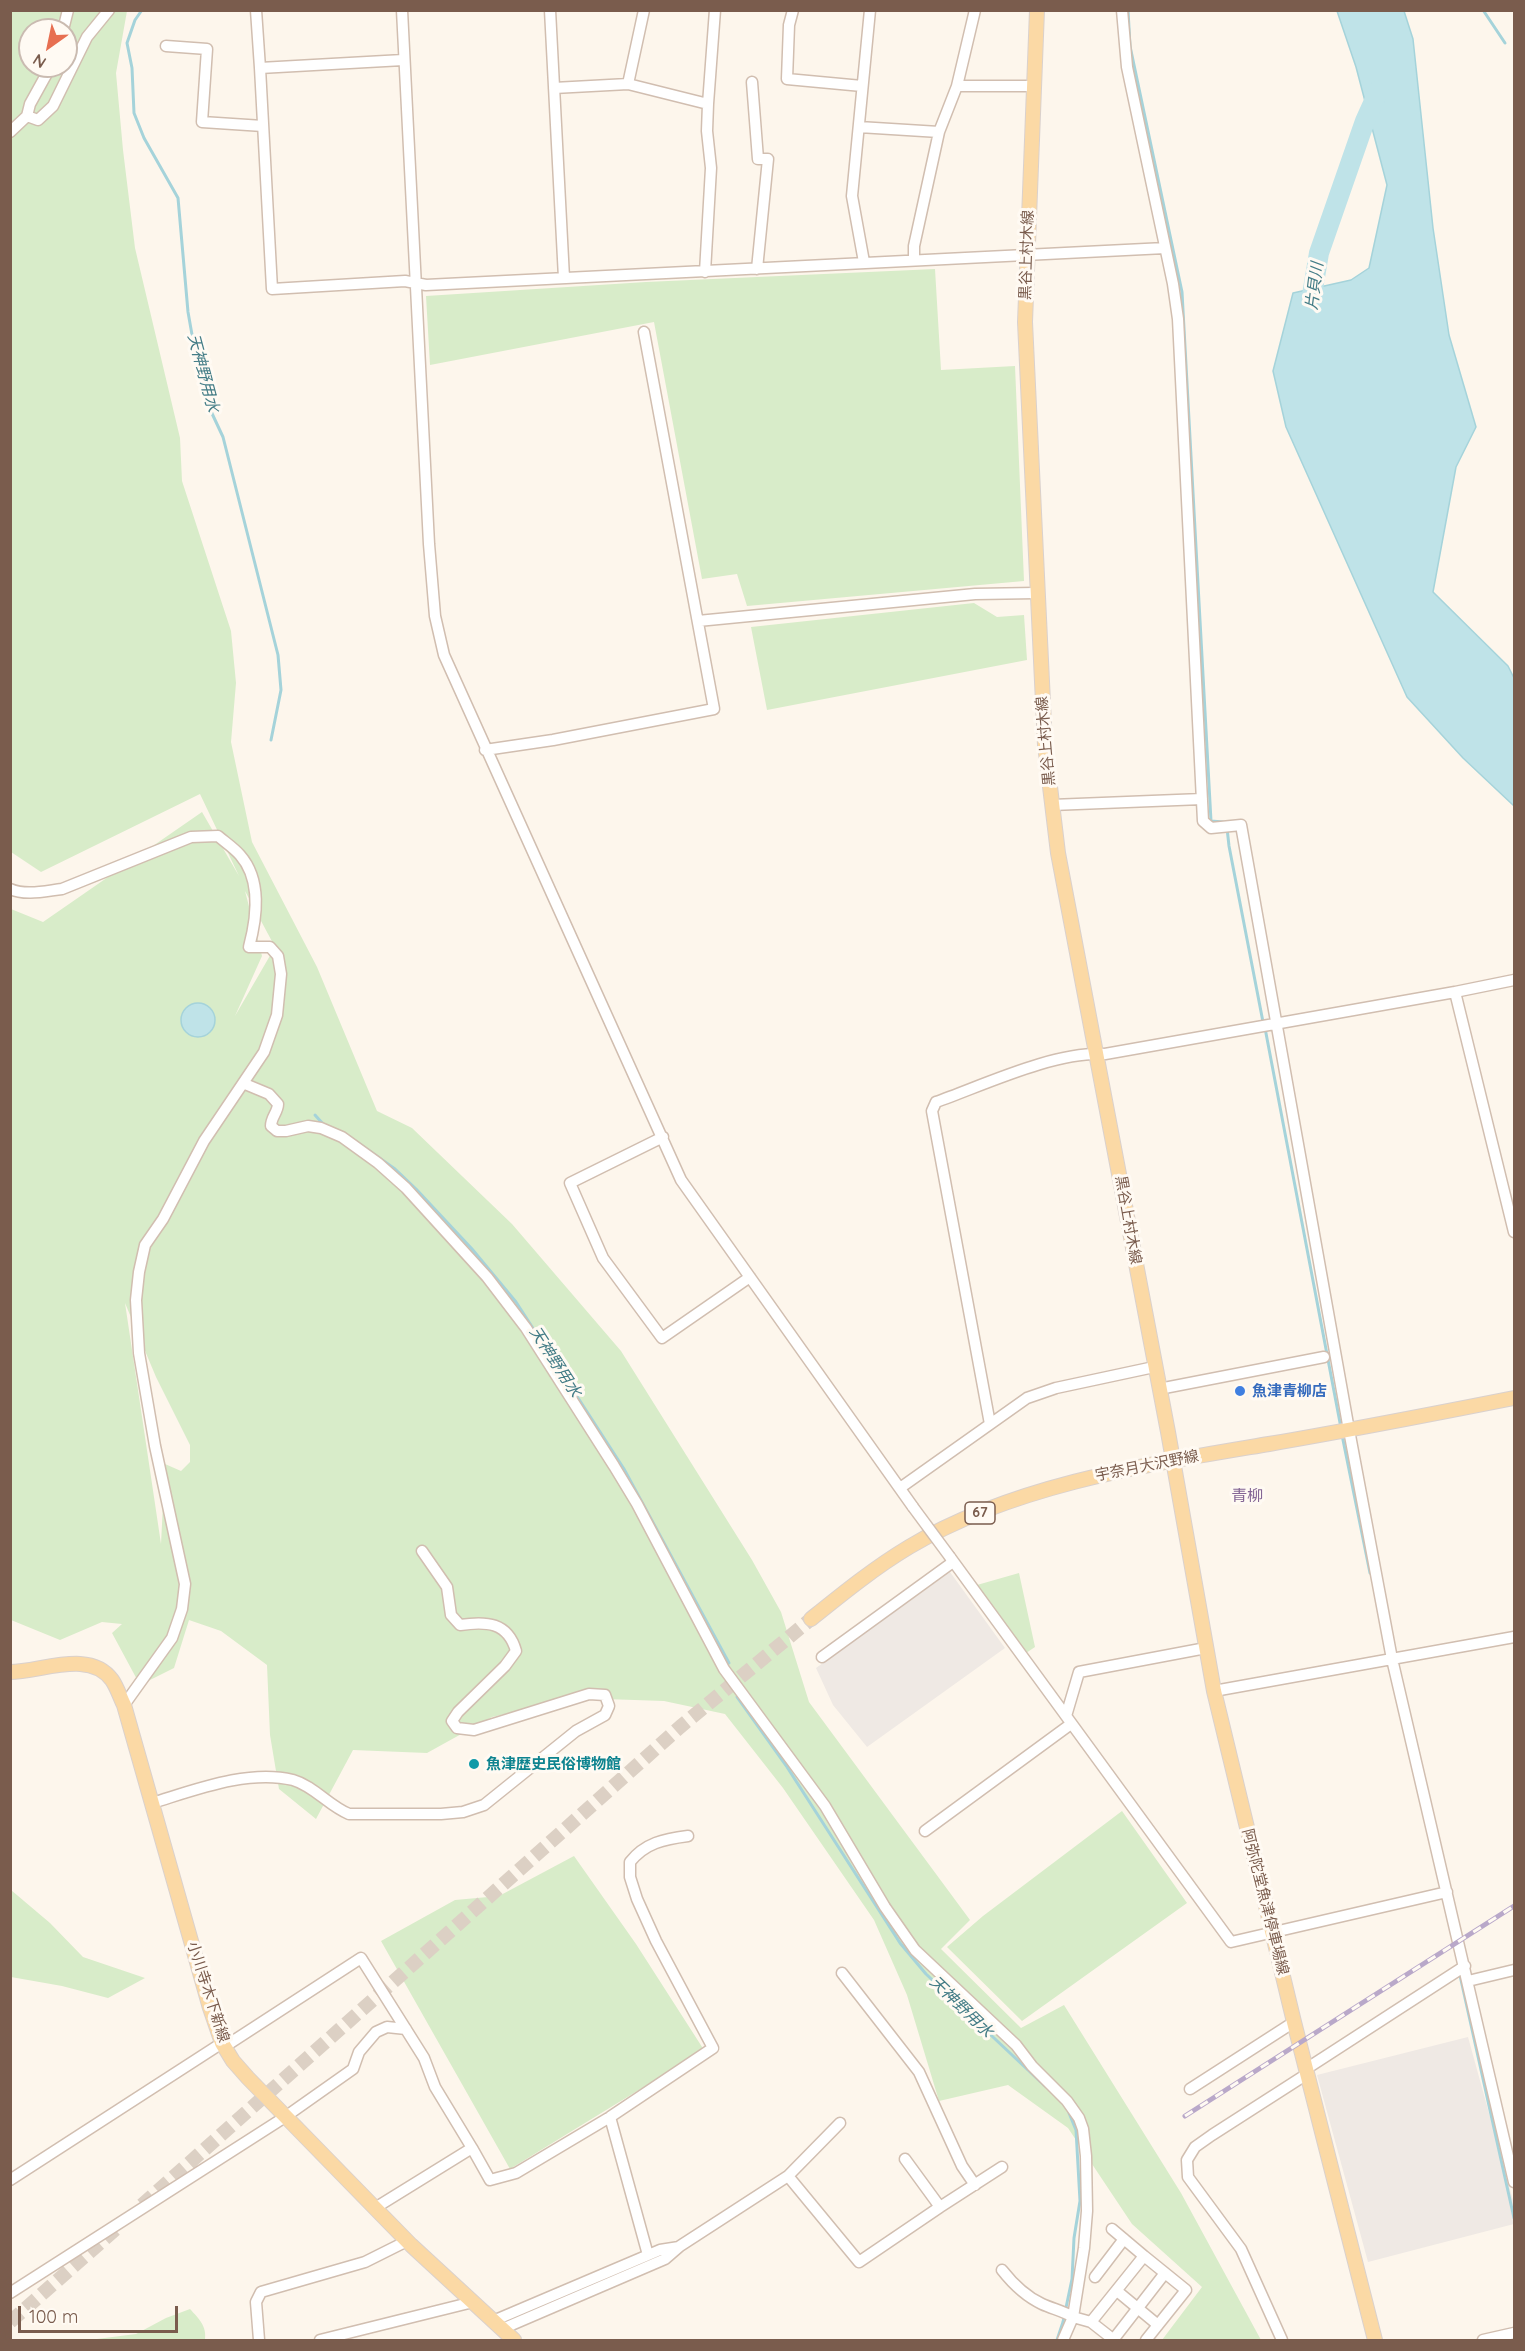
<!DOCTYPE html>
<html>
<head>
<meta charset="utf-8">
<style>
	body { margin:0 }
	#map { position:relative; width:1525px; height:2351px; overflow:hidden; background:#fdf6ec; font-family:Quicksand,sans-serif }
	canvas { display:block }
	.frame { position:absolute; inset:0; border:12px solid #7a5c4d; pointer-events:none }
	.north { position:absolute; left:18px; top:18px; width:60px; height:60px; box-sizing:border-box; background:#fffaf3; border:2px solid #cabbb1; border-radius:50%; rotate:213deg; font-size:16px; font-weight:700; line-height:24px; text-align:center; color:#7a5c4d }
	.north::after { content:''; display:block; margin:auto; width:21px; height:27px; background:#e76f51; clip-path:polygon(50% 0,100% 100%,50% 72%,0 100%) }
	.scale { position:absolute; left:18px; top:2306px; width:160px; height:27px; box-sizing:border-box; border:3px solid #7a5c4d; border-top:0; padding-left:8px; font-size:18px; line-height:21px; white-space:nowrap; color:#7a5c4d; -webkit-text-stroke:4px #fffaf3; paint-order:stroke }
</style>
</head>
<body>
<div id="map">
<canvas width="1525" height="2351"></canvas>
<div class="frame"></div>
<div class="north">N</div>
<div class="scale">100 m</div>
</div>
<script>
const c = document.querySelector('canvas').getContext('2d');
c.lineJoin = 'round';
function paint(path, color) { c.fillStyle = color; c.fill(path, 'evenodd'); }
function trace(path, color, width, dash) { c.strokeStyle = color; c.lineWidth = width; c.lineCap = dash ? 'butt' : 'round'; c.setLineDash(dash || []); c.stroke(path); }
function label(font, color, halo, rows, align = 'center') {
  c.font = font + ' Quicksand,"Noto Sans JP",sans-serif'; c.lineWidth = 6; c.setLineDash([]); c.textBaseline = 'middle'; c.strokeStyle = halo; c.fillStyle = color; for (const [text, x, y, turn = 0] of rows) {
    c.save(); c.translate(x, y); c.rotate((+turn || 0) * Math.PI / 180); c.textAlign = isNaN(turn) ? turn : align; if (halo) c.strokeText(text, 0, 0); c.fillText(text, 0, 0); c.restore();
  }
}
paint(new Path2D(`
	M950,1572L1005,1648L867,1747L833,1705L816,1668Z
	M1468,2037L1514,2204V2224L1368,2262L1317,2075Z`), '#efe9e4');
paint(new Path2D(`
	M11,11H127L116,73L123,150L135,248L180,438L182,481L231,631L236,683L231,742L252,842L317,967L377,1111L412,1128L512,1224L621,1351L752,1560L781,1612L809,1702L970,1920L941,1949L1021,2028L1064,2005L1181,2193L1261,2340H1162L1202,2287L1132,2224L1068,2128L1008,2085L939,2101L907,1995L874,1920L783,1788L725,1714L664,1701L575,1698L492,1717L427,1753L353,1750L316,1819L279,1789L270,1735L267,1665L221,1631L189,1620L174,1668L140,1685L112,1633L122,1624L102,1622L60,1640L11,1620V909L43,922L202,812L239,876L200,794L41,872L11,852ZM30,30H66V66H30ZM245,891L275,947L235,1016L262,956ZM125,1303L156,1377L190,1445V1462L181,1471L165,1464L161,1544Z
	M935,269L941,370L1015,366L1024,581L747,606L737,574L702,579L654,322L430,365L426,296L646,282Z
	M974,603L997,617L1024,615L1027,660L767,710L751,627Z
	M1019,1573L1035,1647L1026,1653L977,1585Z
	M1122,1811L1187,1903L1022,2021L947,1947L983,1916Z
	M574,1856L636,1944L704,2050L510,2169L381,1941L455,1900L499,1896Z
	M11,1890L50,1923L83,1957L145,1978L108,1998L62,1986L11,1977Z
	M190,2309C199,2319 207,2326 205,2340H89L136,2334L166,2318Z`), '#d8ecc9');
const water = new Path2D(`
	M1337,11H1404L1413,39L1433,228L1449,335L1476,427L1456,467L1433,592L1508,666L1514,678V806L1463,758L1407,697L1286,427L1273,371L1293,293L1351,280L1369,268L1387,185L1356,67Z
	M181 1020a17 17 0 1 1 34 0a17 17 0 1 1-34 0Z`);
paint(water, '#bfe3e8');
trace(water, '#a5d3da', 1.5);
trace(new Path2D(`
	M142,10L135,20L127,43L132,68L134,113L144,138L178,198L188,312L197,363L209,407L223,437L278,655L281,690L271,740
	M1128,10L1130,46L1182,292L1211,821L1223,822
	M1483,10L1505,43
	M1227,828L1229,846L1263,1022
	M1265,1028L1341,1428
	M315,1115L324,1125
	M344,1133L395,1169L416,1189L472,1249L516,1302L624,1469L729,1663
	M1342,1435L1370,1573
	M737,1697L787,1767L900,1943L926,1974L1045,2086
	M1459,1971L1514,2218
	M1057,2340L1063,2322L1072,2279L1074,2238L1080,2201L1076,2130L1069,2113`), '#a5d3da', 3);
trace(new Path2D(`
	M1309,313L1319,253L1365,121L1379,90`), '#bfe3e8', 20);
trace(new Path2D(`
	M142,2205L680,1727L811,1619
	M10,2322L117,2228`), '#dcd0c4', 14, [14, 7]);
const minor = new Path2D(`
	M256,10L260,68L403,60
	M402,10L429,544L435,616L444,655L681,1180L913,1507
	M550,10L564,278
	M793,10L789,25L787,79L862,86
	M1122,10L1127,67L1173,284L1178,319L1203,821L1211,828L1241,825L1349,1430L1392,1659L1514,2182
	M63,30L68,10
	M166,46L207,49L202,122L263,126
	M51,66L30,104L27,116L38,120L53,106L87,37L109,10
	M260,68L272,289L405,281L426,285L1165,248
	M752,82L758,159H768L757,269
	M628,84L644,10
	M957,86L975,10
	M554,88L628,84L708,104
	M859,127L939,132L914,246V260
	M10,132L27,116
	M939,132L957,86H1033
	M864,262L852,196L870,10
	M705,272L711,168L707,131L708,104L715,10
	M698,621L975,594L1036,593
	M485,750L553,740L714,709L644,332
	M1052,805L1202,799
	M10,889C26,896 45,891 62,889L191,837L218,836C225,842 234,848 240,855C262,880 257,917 249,947H270L278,956L281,974L277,1015L264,1052L204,1141L163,1219L145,1245L139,1272L136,1300L139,1353L155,1446L185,1584L182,1609L172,1638L124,1705
	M1455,992L1514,980
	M245,1084L269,1094L278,1104C278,1112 271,1117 271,1126L277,1131H286L308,1126L321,1128L342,1137L378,1163L406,1188L487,1277L526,1328L614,1466L637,1504L724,1669L825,1806L885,1907L915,1950L1016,2045L1032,2066L1067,2101L1079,2118L1083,2129L1086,2156L1087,2211L1084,2248L1073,2317L1091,2322L1114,2340
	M663,1137L570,1183L603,1258L662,1338L750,1277
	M1159,1389L1324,1357
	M990,1424L932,1111L936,1102C984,1085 1055,1051 1105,1054L1455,992L1514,1232
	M900,1488L1027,1398L1056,1388L1154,1367
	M950,1557L1231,1942L1447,1892
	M822,1657L953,1562
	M1214,1691L1514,1637
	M1066,1716L1079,1672L1206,1648
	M152,1803C195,1790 248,1769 293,1780C314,1786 329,1806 349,1814H441L463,1812L484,1805L576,1731L605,1715L609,1706L605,1695L589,1694L474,1730L457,1728L452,1721L458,1712L505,1666L516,1651C508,1622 486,1621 460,1625L451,1615L447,1587L422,1551
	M925,1831L1071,1724
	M842,1973L919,2072L962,2166L975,2185
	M1468,1981L1514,1970
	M224,2047L361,1958L424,2058L435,2087L472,2148L375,2208
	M1306,2069L1465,1966
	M1190,2089L1294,2022
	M610,2117L648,2255
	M472,2148L490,2180L516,2173L610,2117L713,2048L656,1941L637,1899L630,1877V1862C645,1843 664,1839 688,1836
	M788,2176L859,2262L940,2207L905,2159
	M10,2180L222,2043
	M940,2207L1002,2167
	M1112,2229L1144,2256
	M1002,2270C1013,2284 1025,2296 1042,2304C1053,2309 1063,2311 1073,2317L1063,2340
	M1095,2277L1124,2239
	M1117,2291L1158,2325
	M10,2293L285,2117L353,2069L359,2052L376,2032L387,2027L406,2029
	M493,2321L660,2250L679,2247
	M1091,2322L1144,2256L1186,2290L1146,2340
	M502,2329L665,2259L680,2246L788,2176L840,2123
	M259,2340L256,2302L261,2292L365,2262L407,2241
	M320,2340L473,2302
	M1113,2340L1165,2273
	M1282,2340L1241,2249L1188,2177L1187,2160L1195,2147L1212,2135L1307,2074
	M1483,2340L1514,2333`);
const major = new Path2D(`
	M1037,10L1025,322L1045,745L1058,853L1168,1432L1214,1691L1294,2022L1375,2340
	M811,1619C842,1594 874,1568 909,1547C1015,1484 1150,1464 1269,1444C1351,1430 1433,1414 1514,1398
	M10,1672C41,1672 90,1649 112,1680C117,1687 120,1697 124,1705L210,2008L222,2043L233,2061L248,2078L411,2245L514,2340`);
trace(minor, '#d1beb0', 13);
trace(major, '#dad1cd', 16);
trace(minor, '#fff', 10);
trace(major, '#fbd9a5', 14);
const rail = new Path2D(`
	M1185,2116L1514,1906`);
trace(rail, '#b9a8c9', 5);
trace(rail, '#fffaf3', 3, [9]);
const minorBridge = new Path2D(`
	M913,1507L950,1557`);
trace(minorBridge, '#d1beb0', 13, []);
trace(minorBridge, '#fff', 10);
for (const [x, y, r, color] of [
	[1240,1391,6,"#3f7fe0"],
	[474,1764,6,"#0f9aa8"]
]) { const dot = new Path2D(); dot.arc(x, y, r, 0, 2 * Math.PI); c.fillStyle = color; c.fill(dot); trace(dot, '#fffaf3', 2); }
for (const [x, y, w] of [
	[980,1513,30]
]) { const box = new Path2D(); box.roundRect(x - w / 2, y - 11, w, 22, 4.5); c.fillStyle = '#fffaf3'; c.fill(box); trace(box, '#7a5c4d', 1.5); }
label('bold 14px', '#7a5c4d', null, [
	["67",980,1513]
]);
label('15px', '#7a5c4d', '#fffaf3', [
	["黒谷上村木線",1027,255,-88],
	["黒谷上村木線",1046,741,-95],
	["黒谷上村木線",1128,1220,80],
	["宇奈月大沢野線",1147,1466,-11],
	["阿弥陀堂魚津停車場線",1265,1902,76],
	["小川寺木下新線",208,1992,72]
]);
label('bold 15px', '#366cbe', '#fffaf3', [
	["魚津青柳店",1252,1391]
], 'left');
label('bold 15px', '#0d838f', '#fffaf3', [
	["魚津歴史民俗博物館",486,1764]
], 'left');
label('italic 16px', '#437c86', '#fffaf3', [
	["片貝川",1315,286,-83],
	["天神野用水",203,373,75],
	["天神野用水",555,1362,57],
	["天神野用水",961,2007,44]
]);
label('16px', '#846695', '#fffaf3', [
	["青柳",1247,1496]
]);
</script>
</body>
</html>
